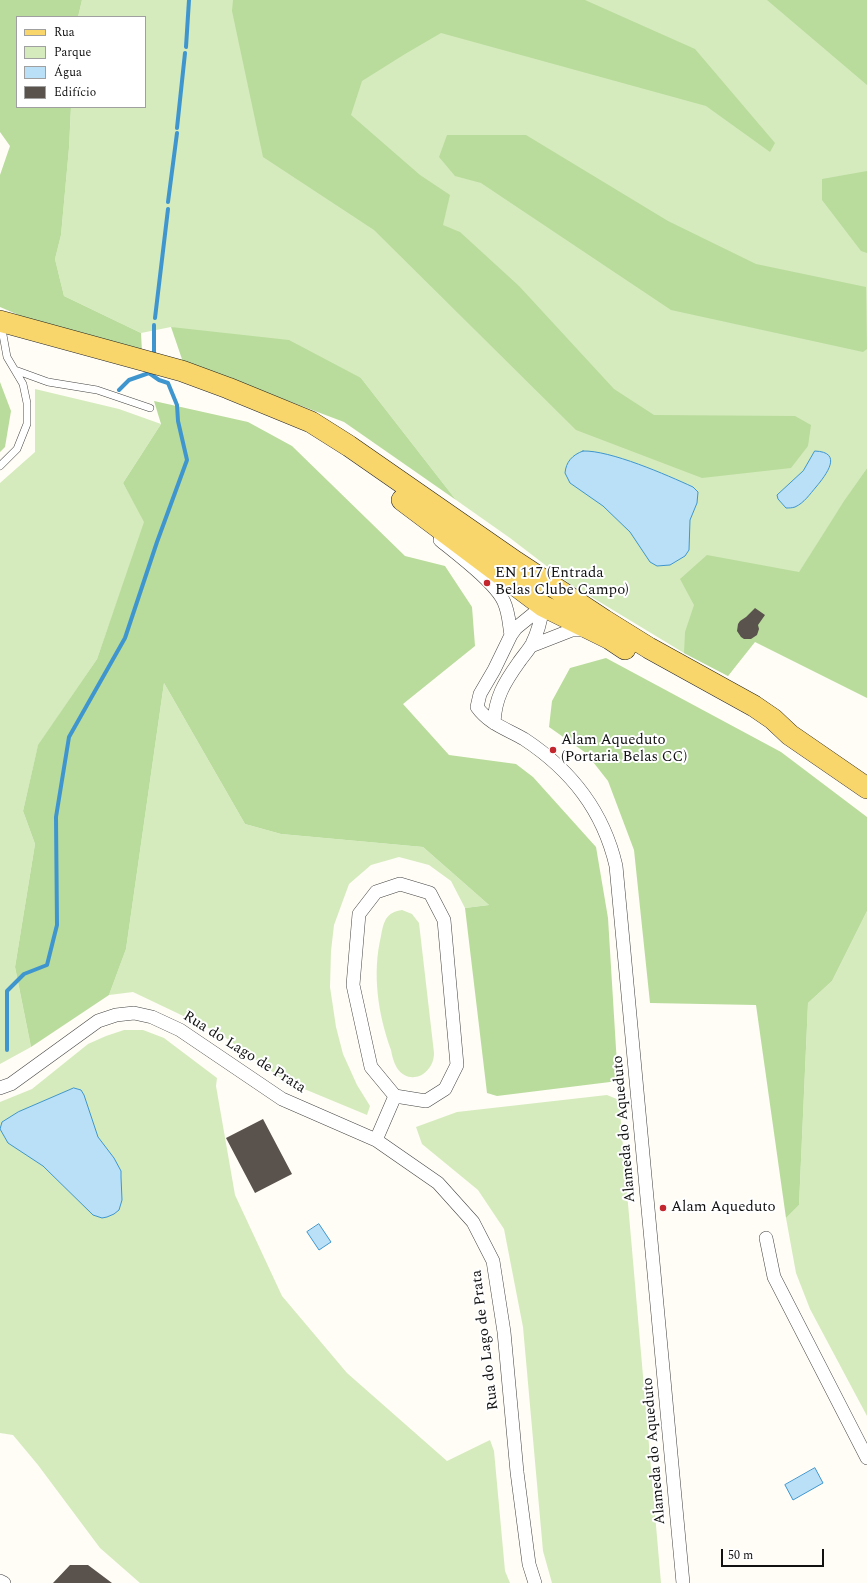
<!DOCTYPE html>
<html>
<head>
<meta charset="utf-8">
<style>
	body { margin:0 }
	#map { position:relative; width:867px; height:1583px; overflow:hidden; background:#fffdf5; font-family:Spectral,serif }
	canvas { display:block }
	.legend { position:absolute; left:16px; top:16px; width:130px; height:92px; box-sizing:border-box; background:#fff; border:1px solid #a0a0a0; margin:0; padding:5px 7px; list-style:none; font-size:12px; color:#111 }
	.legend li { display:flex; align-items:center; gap:8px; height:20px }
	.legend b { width:20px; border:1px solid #a0a0a0 }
	.scale { position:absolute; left:721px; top:1549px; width:103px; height:18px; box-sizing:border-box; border:2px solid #111; border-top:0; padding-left:5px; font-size:12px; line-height:14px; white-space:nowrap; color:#111; -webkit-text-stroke:3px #fff; paint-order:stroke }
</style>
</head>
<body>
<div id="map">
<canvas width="867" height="1583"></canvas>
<ul class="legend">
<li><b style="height:5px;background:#f9d66b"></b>Rua</li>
<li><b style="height:11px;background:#d5ebbd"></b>Parque</li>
<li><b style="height:11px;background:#b9e0f7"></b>Água</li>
<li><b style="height:11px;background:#5a524d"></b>Edifício</li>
</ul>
<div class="scale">50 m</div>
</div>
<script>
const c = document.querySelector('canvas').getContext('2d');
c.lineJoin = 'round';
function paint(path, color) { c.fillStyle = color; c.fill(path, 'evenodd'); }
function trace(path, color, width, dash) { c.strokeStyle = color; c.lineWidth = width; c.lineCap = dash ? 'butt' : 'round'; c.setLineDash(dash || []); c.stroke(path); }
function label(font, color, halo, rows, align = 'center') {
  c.font = font + ' Spectral,serif'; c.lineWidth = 4; c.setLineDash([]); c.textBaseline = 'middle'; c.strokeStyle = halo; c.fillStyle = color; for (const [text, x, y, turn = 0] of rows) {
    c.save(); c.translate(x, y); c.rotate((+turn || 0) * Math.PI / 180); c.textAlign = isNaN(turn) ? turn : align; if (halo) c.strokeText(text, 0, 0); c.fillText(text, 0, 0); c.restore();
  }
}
paint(new Path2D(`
	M82,0H867V468C819,537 779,610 728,676L684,653L570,584L510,538L456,500L361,378L171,327L141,333L64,296L55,259L61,235L69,148L71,107H145V17H78Z
	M35,389L119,409L161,424L123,483L145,522L97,659L38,746L23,811L35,844L15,967L31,1047L0,1064V483L35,452Z
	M164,683L245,824L281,834L423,847L489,905L465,908L451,881L429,865L399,857L371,865L349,884L334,925L331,951L330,987L336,1027L343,1054L357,1085L370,1106L367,1115L285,1081L219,1033L133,992L109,995L126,949Z
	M402,910L412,914L419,923L434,1053C434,1074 410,1087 397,1068C394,1063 392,1056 391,1050C378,1014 372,974 381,936C382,930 383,924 386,919C390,913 395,911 402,910Z
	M867,911V1416L810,1309L796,1273L786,1218L799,1205L808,1003L832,981Z
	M124,1030H143L164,1038L217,1078L216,1086L235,1195L282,1296L347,1373L447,1461L490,1440L494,1451L505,1571L510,1583H140L100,1548L38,1465L13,1435L0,1433V1102L32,1089L88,1044L106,1036Z
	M607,1095L619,1100L661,1583H552L543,1551L523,1327L504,1229L478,1190L422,1144L416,1127L457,1112Z`), '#d5ebbd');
paint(new Path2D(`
	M0,0H82L78,17H17V107H71L69,148L61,235L55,259L64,296L141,333L142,352L28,319L0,307V175L10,146L0,132Z
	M233,0H585L695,49L775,143L770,152L706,106L441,33L405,54L362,81L351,115L420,175L450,195L443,225L460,232L519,286L614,389L654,415L795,416L811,425L808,446L791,468L702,478L576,430L374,230L263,157L232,11Z
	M767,0H867V85Z
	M447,135H526L668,221L756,264L866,287L867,349L863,352L671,310L481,183L455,176L439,157Z
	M867,171V253L861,251L822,200V179Z
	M171,327L289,340L361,378L456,500L344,422L254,388L184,365Z
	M0,382L11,411L5,447L0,452Z
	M154,401L248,422L292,446L405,556L445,566L472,607L475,646L403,704L449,755L516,764L533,777L596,847L608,918L618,1081L497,1096L487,1093L465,908L489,905L423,847L281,834L245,824L164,683L126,949L109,995L31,1047L15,967L35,844L23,811L38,745L97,659L144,522L123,483L161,424Z
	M867,468V698L755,642L728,676L684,653L685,632L694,605L680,579L707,555L799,572L844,501Z
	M606,658L781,752L867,817V911L832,981L808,1003L799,1205L786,1218L756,1005L650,1003L634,850L608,781L586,753L549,727L552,701L570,668Z`), '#b9dc9c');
const water = new Path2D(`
	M583,451C610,450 667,475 693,487L698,492L697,503L690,520L689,550L685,556L670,565L657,566L650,562L630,532L603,506L570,483L565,473C566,462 572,455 583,451Z
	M815,451C844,452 826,475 816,487C810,494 804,503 795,507C792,508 789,508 786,508L778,499L777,495L803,471Z
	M74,1088L81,1090L84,1095L98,1137L114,1158L121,1171V1177L122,1200L119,1210L114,1214L107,1217L102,1218L93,1215L43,1166L8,1143L0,1129L2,1122L18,1112Z
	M319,1224L331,1242L319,1250L307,1232Z
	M815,1468L823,1483L793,1500L785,1485Z`);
paint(water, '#b9e0f7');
trace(water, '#3f96cf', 1);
trace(new Path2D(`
	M186,47L189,0
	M177,128L185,53
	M168,202L177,133
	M155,318L168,209
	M154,352V325
	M7,1050V991L24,974L47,965L57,925L56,817L69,737L125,638L157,542L187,460L178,421L177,405L168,383L159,380L149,373L129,380L119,390`), '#3f96cf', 4);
paint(new Path2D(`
	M755,608L765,615L758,625L759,629L757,635L751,639H744L741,637L737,631L738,624L740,621L746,617Z
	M263,1119L292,1174L255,1193L226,1138Z
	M70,1565H88L112,1583H53Z`), '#5a524d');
const service = new Path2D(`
	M15,370L48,382L97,390L150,408
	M0,466L17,449L27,424V403L23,384L7,357L1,324`);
const minor = new Path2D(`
	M440,540C457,554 496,583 504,602C509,613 509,624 511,635
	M543,606L516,628L511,635L494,670L480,694L477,707C489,724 507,729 524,739C571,770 603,810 616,866L683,1583
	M531,646L572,630H586
	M494,723C495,698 504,683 519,662C523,656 528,651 532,644C538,632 541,620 543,606
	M0,1088L11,1084L98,1021L116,1015L134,1013L152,1017L180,1030L282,1099L376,1140L438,1183L473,1222L493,1261L504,1332L517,1472L529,1564L535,1583
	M376,1140L395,1096L426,1101L445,1089L457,1065L444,920L430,893L400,884L376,892L359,914L353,985L371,1067L395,1096
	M766,1238L774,1277L867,1458
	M0,1581L4,1583`);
const primary = new Path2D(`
	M0,321L182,371L228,388L311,422L349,446L516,562L604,620L649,648L754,706L773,719L790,735L867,788
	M402,500L543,606L610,639L625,649`);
trace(service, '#444', 8);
trace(minor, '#444', 14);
trace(primary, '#222', 22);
trace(service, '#fff', 7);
trace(minor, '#fff', 13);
trace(primary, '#f9d66b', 21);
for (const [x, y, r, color] of [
	[487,583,4,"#c4262e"],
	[553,750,4,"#c4262e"],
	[663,1208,4,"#c4262e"]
]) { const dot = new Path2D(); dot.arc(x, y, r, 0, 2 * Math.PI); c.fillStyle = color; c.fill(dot); trace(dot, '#fff', 1.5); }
label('15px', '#111', '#fff', [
	["EN 117 (Entrada",495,574],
	["Belas Clube Campo)",495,591],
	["Alam Aqueduto",561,741],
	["(Portaria Belas CC)",561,758],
	["Alam Aqueduto",671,1208]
], 'left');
label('15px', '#111', '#fff', [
	["Rua do Lago de Prata",244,1053,32],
	["Alameda do Aqueduto",625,1129,-95],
	["Rua do Lago de Prata",486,1340,-97],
	["Alameda do Aqueduto",655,1451,-95]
]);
</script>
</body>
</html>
